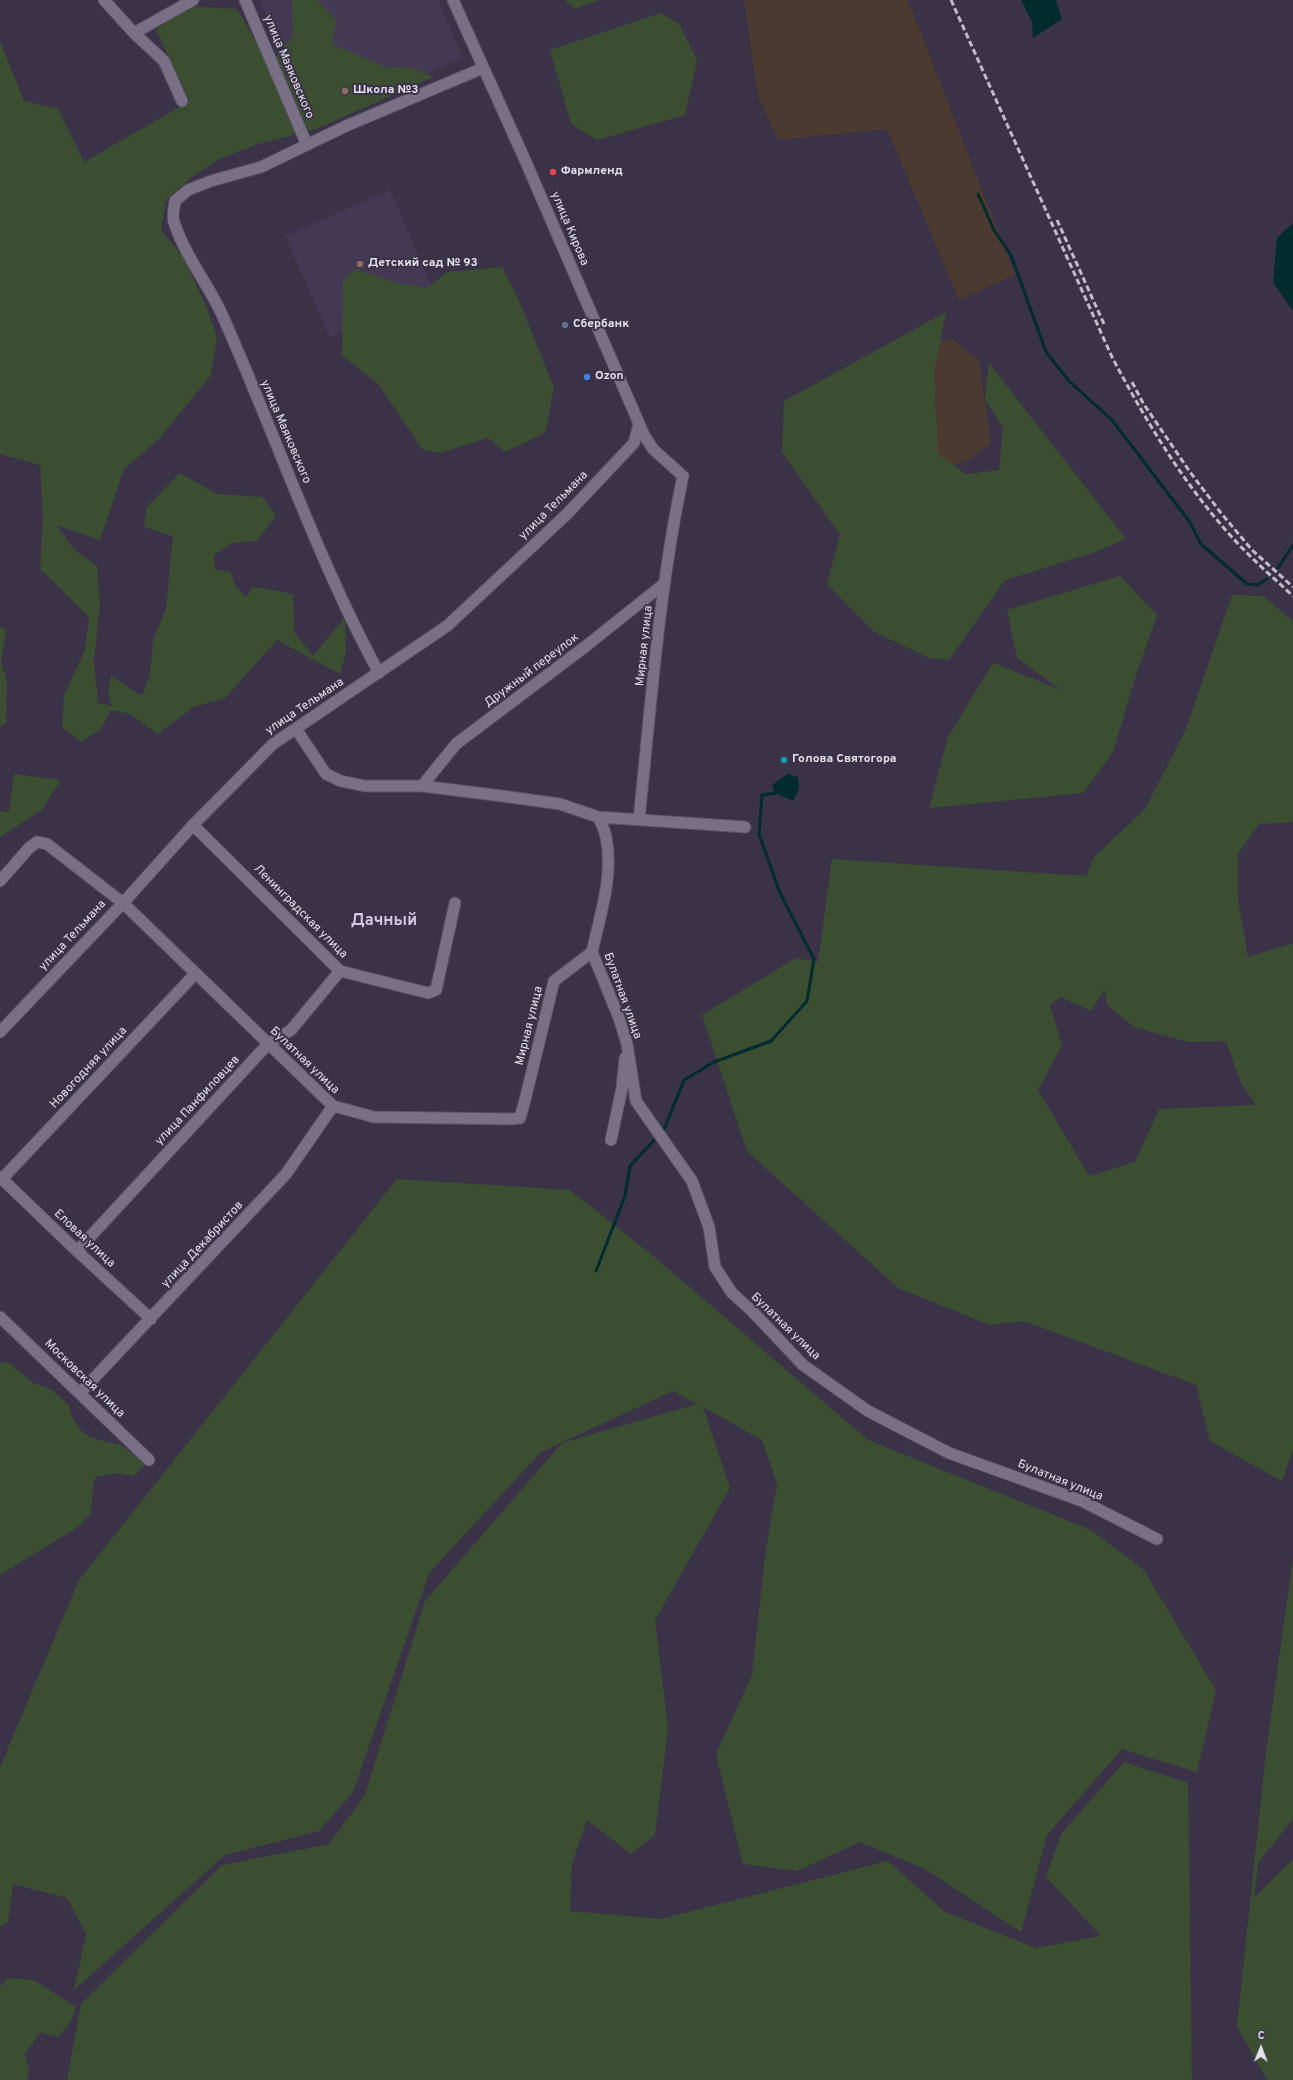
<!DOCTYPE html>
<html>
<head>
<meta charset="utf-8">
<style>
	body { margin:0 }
	#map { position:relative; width:1293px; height:2080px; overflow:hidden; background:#3a3246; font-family:Overpass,sans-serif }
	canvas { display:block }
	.north { position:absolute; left:1241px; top:2028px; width:40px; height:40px; -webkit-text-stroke:3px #3a3246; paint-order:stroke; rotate:1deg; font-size:11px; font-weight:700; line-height:16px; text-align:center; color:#e5e0ed }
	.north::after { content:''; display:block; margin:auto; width:14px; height:18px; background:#e5e0ed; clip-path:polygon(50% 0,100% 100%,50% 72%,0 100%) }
</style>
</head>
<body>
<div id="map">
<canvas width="1293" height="2080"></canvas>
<div class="north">С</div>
</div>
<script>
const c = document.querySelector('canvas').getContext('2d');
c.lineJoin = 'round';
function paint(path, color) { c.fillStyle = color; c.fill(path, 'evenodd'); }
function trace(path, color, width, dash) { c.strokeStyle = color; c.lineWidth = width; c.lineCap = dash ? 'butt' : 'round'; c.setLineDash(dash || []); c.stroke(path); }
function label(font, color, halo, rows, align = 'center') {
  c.font = font + ' Overpass,sans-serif'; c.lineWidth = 4; c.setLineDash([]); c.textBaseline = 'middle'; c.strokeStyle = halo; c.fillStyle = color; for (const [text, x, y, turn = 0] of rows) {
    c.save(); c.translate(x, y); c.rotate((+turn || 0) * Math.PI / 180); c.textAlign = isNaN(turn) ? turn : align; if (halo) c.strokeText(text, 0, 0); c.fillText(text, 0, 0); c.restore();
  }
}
paint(new Path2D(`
	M744,0H908L1015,275L959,300L887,129L778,140L758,96Z
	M952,339L979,360L991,443L969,460L947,466L930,451L926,383L936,343Z`), '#4a3a2f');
paint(new Path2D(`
	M260,0H438L463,58L315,124Z
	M390,190L434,292L330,337L285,236Z`), '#443953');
paint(new Path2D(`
	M292,0H317L336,20L332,44L385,67L413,68L433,77L316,129L258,144L219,159L191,178L166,200L161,230L183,257L205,303L217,337L211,375L159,439L124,469L100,540L56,525L75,550L97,566L100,602L94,662L98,703L112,706L108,692L111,676L142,696L150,674L153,641L166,608L173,536L144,527L147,507L180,473L217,494L262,497L276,515L257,541L232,543L214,555L215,569L231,573L235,586L246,597L253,587L293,594L294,632L313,656L345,617L346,651L340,674L277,640L225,698L193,707L158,734L130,714L111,710L101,729L81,742L62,727L64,695L85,650L89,617L40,569L43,518L40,465L0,454V41L24,101L58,109L84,162L190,101L156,30L186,6L237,9L269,64L293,36Z
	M565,0H599L575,9Z
	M661,13L679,24L697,60L685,115L597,140L571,124L550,50Z
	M502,267L518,298L554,388L545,433L505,452L488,438L439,453L422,449L379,385L342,355L343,280L355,269L396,283L427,288L447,272Z
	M946,312L934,373L938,454L966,474L999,470L1003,428L985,399L989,363L1126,539L1093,553L1005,580L949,660L929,658L873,631L827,584L840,535L782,452L784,401Z
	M1120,576L1157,615L1135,678L1113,752L1083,793L929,808L948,737L993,663L1061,690L1017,658L1007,610Z
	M1232,595L1263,596L1293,621V822L1259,824L1238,854V899L1248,957L1293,943V1450L1282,1481L1210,1441L1196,1385L1024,1321L990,1325L898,1288L747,1151L702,1015L796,958L818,962L832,859L1086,876L1094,857L1145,809L1186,729ZM1104,990L1108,1006L1134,1027L1188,1042L1226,1041L1241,1083L1256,1105L1159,1109L1135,1162L1089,1176L1038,1090L1062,1045L1050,1005L1061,997L1091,1011Z
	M0,627L6,629L1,661L7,683L6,723L0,727Z
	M14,774L61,780L42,810L0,837V811L9,812Z
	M397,1179L570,1190L652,1255L868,1440L1091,1530L1144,1570L1216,1690L1197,1772L1122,1749L1047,1835L1021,1932L925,1869L860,1842L797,1871L743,1864L716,1754L752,1675L766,1549L777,1484L762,1440L703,1407L730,1488L655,1620L668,1728L655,1835L631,1854L587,1820L572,1863L570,1911L661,1919L888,1861L945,1912L1036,1948L1101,1936L1046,1877L1061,1834L1124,1762L1188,1783L1192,2080H67L81,2004L222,1865L329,1844L365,1795L425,1601L562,1443L697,1404L673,1391L541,1452L429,1573L353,1792L319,1831L225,1855L74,1990L86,1934L67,1898L13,1884L8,1922L0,1927V1767L79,1580Z
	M8,1362L33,1383L52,1390L69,1405L71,1415L81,1431L92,1438L121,1445L146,1464L134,1476L117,1473L96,1477L93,1485L91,1513L78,1527L0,1575V1363Z
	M1293,1557V1819L1258,1863L1254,1898L1293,1859V2080H1267L1237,2026L1266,1752Z
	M8,1978L34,1980L76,2007L70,2023L58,2037L40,2032L25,2054L29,2070L27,2080H0V1986Z`), '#3c4e32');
paint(new Path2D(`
	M1021,0H1056L1062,19L1033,38L1032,22Z
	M1293,223V311L1273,282L1277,238Z
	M788,774L798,777L799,789L793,801L775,793L772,785Z`), '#012b2c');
trace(new Path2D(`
	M978,194L995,232L1011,255L1046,352L1070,382L1112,420L1189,521L1201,544L1247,584L1257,585L1267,579
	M1278,568L1293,545
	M661,1133L665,1127L684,1080L714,1062L771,1041L807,1001L814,959L780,893L759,834L762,795L775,793
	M596,1271L625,1196L630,1166L657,1137`), '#012b2c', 3);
const minor = new Path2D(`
	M104,0L134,33L193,0
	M245,0L307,145
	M453,0L525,160L644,435L653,449L683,476C659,589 651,705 639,819
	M134,33L164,61L182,101
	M379,673C318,561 276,436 224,319C210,286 185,257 174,222C172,217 174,208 175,201L188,190L211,181L261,167L346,126L483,68
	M296,729L326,774L341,781L365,786H422L502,796L560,804L598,817L745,827
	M422,786L456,744L586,646L665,583
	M193,825L340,971L428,993L436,990L455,903
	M0,881L29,848L37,842L47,844L123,903L333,1106L374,1117L512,1119L520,1118L525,1100L554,981L592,952C600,915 614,875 606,837C605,830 601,823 598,817
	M592,952L619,1018L627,1044L636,1101L692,1181L709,1227L715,1267L732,1293L753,1312L803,1365L868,1411L949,1453L1082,1501L1157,1539
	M0,1032L123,903L193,825L273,744L447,626L566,515L634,443L639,424
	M611,1140L622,1088L625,1058
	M0,1177L77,1251L151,1319
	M2,1179L195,974
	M77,1251L268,1044L291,1030L340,971
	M0,1317L149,1460
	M80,1393L286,1174L333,1106`);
trace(minor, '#585162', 13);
trace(minor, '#797086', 11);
trace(new Path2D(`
	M951,0L1112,357C1149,427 1192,498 1249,555C1263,569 1278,582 1293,596
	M1057,220L1104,324
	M1132,382L1143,403L1190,472L1221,513L1252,550L1293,587`), '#c1bbca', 3, [6, 3]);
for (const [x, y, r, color] of [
	[345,91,4,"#8d6e63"],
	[553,172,4,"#e0444e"],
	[360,264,4,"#8d6e63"],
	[565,325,4,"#5c6f8a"],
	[587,377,4,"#3f7fe0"],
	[784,760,4,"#0f9aa8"]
]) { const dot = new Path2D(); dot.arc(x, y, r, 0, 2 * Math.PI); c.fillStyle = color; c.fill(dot); trace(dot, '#3a3246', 1.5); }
label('12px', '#e5e0ed', '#3a3246', [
	["улица Маяковского",288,67,67],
	["улица Кирова",569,229,67],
	["улица Маяковского",285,432,67],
	["улица Тельмана",554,506,-45],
	["Мирная улица",645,646,-84],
	["Дружный переулок",532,671,-37],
	["улица Тельмана",305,707,-34],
	["Ленинградская улица",300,912,45],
	["улица Тельмана",73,936,-47],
	["Булатная улица",622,996,70],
	["Мирная улица",530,1026,-76],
	["Булатная улица",304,1061,44],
	["Новогодняя улица",89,1068,-47],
	["улица Панфиловцев",198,1101,-47],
	["Еловая улица",84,1239,43],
	["улица Декабристов",203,1245,-47],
	["Булатная улица",785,1327,44],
	["Московская улица",84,1379,44],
	["Булатная улица",1060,1481,22]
]);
label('bold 12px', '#e5e0ed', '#3a3246', [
	["Школа №3",353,91],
	["Фармленд",561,172],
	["Детский сад № 93",368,264],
	["Сбербанк",573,325],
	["Ozon",595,377],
	["Голова Святогора",792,760]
], 'left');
label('bold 16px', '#d2c8e1', '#3a3246', [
	["Дачный",384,922]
]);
</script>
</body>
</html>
